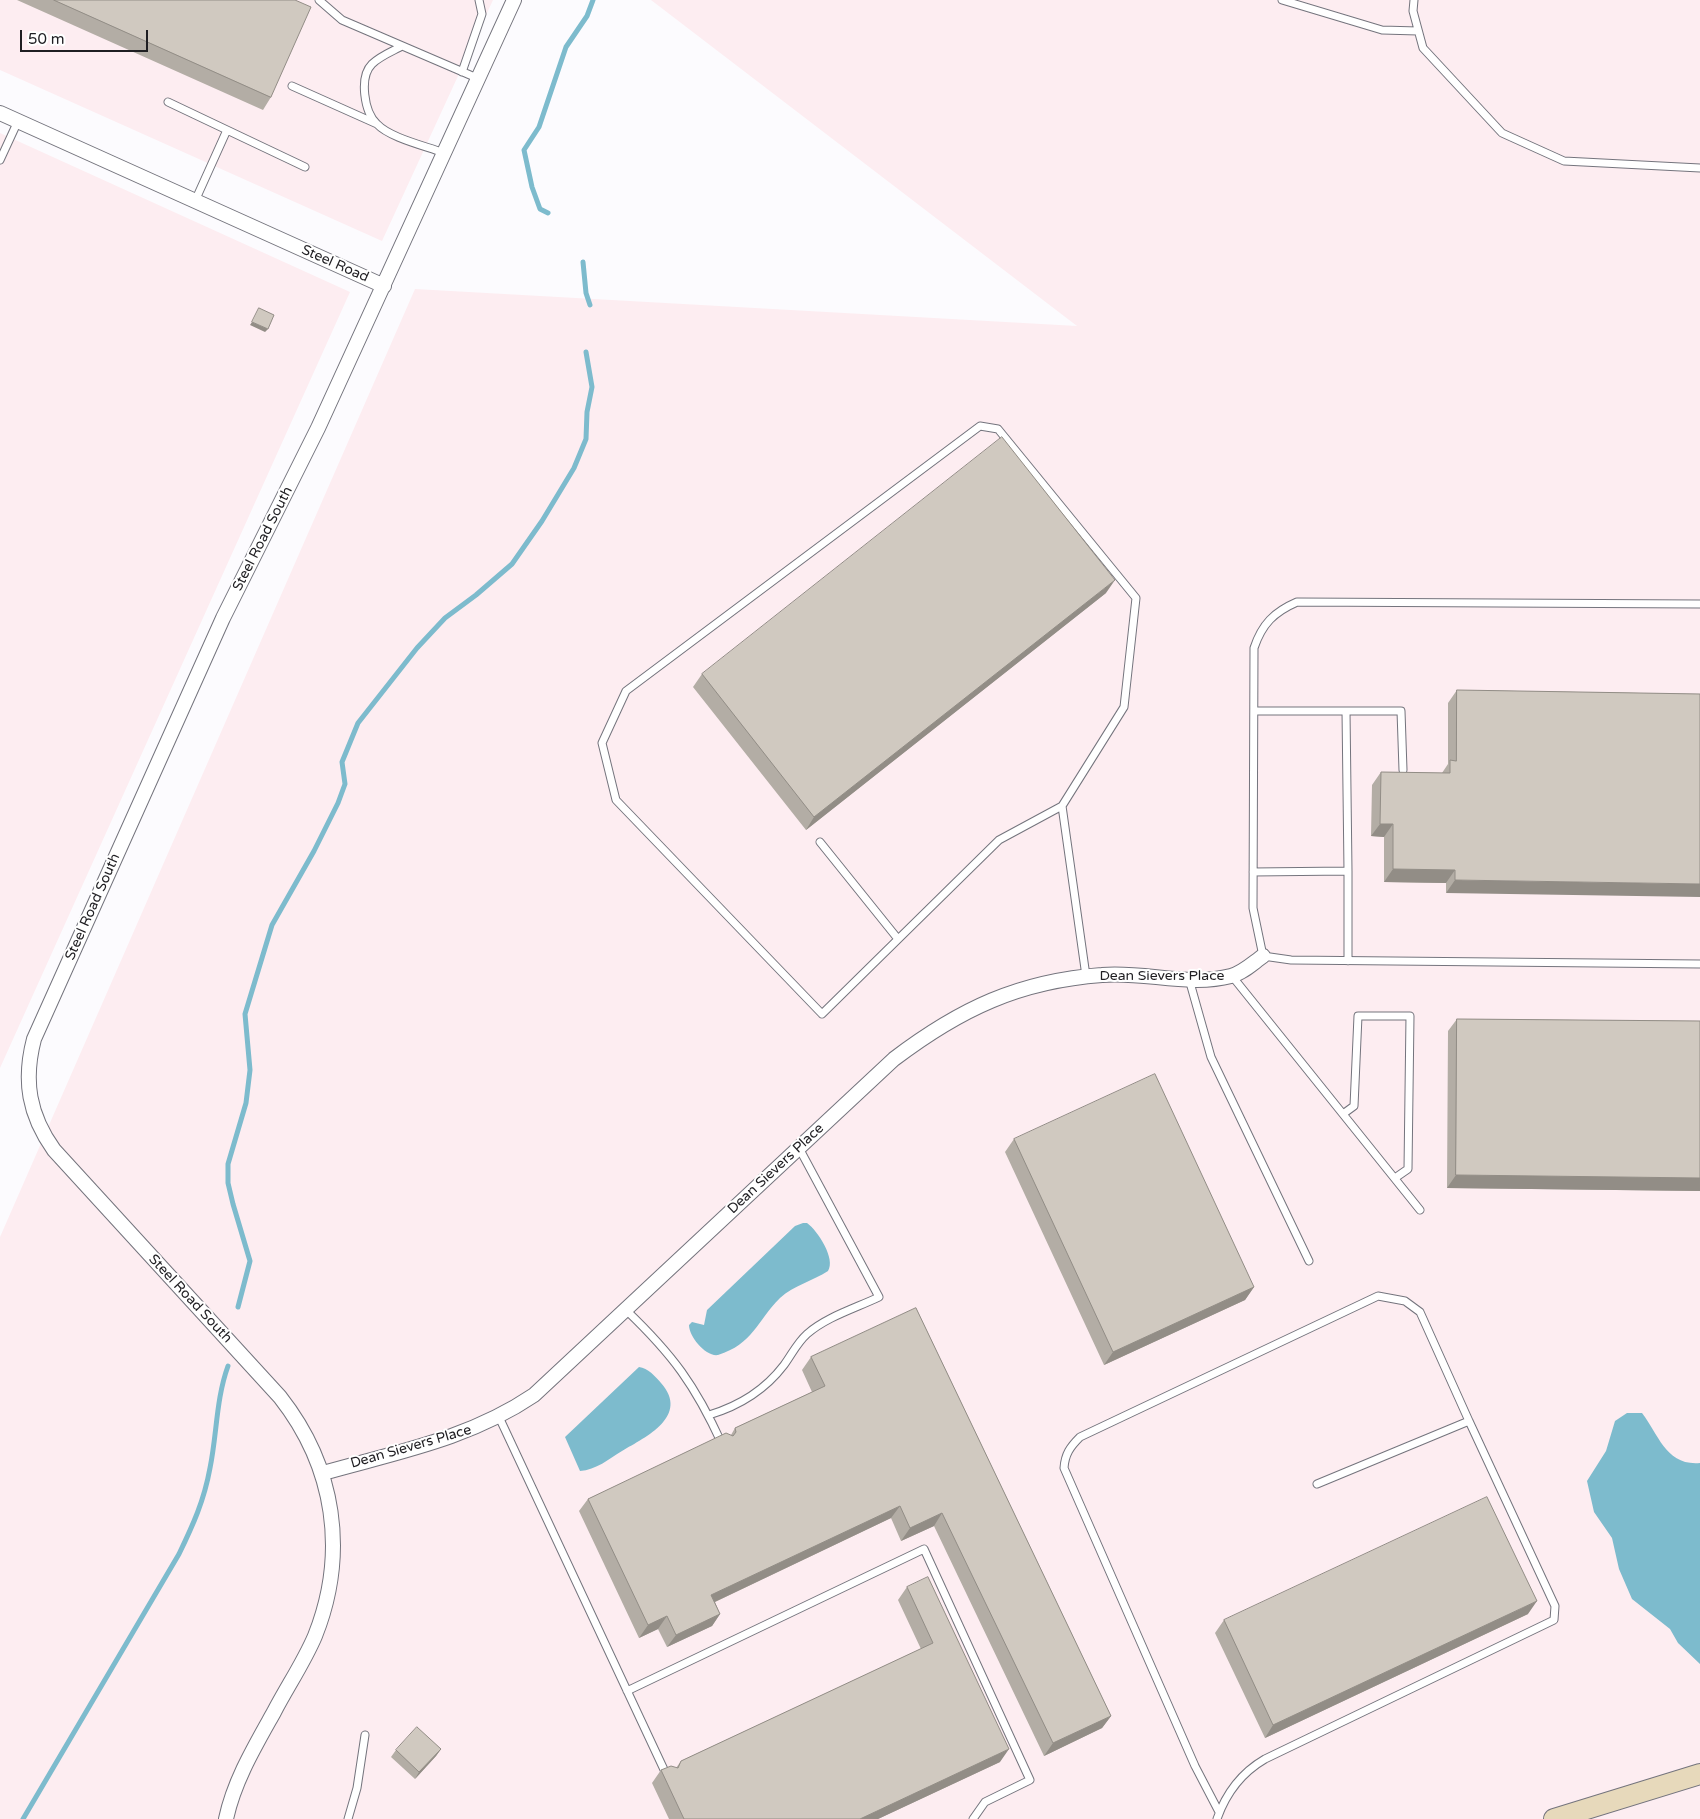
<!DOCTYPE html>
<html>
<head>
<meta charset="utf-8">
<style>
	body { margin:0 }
	#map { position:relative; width:1700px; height:1819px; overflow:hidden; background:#fcfbfe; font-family:"Varela Round",sans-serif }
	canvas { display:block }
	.scale { position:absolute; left:20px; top:30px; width:128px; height:22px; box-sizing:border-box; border:2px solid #1f1e22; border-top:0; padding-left:6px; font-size:15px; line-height:18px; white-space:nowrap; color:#1f1e22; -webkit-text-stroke:4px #fff; paint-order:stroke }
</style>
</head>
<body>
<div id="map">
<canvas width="1700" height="1819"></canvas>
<div class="scale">50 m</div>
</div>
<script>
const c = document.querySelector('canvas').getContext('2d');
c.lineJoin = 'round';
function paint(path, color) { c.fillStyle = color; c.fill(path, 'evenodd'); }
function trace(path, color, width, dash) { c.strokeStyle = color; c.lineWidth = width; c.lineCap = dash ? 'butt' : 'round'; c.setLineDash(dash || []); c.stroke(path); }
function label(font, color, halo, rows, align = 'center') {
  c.font = font + ' "Varela Round",sans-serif'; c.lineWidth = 4; c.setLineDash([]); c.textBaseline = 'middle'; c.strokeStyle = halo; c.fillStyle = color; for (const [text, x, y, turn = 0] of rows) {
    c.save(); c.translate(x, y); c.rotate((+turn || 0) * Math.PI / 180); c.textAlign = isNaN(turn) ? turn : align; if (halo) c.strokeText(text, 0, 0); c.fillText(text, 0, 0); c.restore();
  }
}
paint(new Path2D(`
	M0,0H493L382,241L0,70Z
	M651,0H1700V1819H0V1237L415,289L1077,326Z
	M0,133L350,292L0,1068Z`), '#fdedf1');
paint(new Path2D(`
	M803,1223H807C818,1231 836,1259 828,1271C813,1281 794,1285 780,1298C757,1321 753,1344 718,1355C706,1357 689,1337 689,1325L692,1322L704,1325L707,1310L795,1226Z
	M639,1367C648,1368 655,1376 661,1383C690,1416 646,1437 622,1451C609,1459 596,1470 580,1471L565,1437Z
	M1627,1413H1642C1659,1435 1666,1466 1700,1463V1664L1678,1643L1670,1629L1632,1599L1619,1569L1612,1538L1594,1512L1587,1481L1606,1451L1615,1421Z`), '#7dbbcd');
trace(new Path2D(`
	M548,213L540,209L532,187L524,150L539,127L566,47L587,16L593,0
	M583,262L586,293L590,305
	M238,1307L250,1261L233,1204L228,1183V1164L246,1103L250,1070L245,1014L272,925L314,851L338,803L345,784L342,762L358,723L417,648L445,618L476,595L512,564L542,521L574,468L586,439L587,412L592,387L586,352
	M23,1819L179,1554C193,1525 204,1501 210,1468C217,1434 216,1399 228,1366`), '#7dbbcd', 5);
const lane = new Path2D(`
	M319,0L342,20L477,78
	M1282,0L1382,30L1418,31
	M1414,0L1413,11L1423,48L1502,133L1564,161L1700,168
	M402,46C393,51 380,56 372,64C359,77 364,112 377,124C390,138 426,146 444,153
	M462,72L482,14L479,0
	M292,86L377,124
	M168,102L305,167
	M0,160L18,121
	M195,201L227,130
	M1700,604L1297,602C1274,612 1262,624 1254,648L1253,908L1263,956L1291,960L1700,964
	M1254,711H1401L1403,770
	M1346,711L1348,871
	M1062,806L999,840L822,1014L616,800L602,743L626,691L980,426L998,429L1136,598L1124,707L1062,806L1086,976
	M820,842L898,939
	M1253,872L1348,871V961
	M1232,976L1420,1210
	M1189,979L1211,1057L1309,1261
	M1343,1114L1354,1106L1358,1016H1410L1408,1169L1395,1178
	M626,1310C673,1355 695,1385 722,1444
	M709,1415C739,1406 765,1390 784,1365C792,1354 797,1343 807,1334C826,1317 856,1308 879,1297L799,1148
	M499,1417L667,1776
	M627,1691L924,1549L1030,1780L985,1802L973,1819
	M1219,1812L1195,1766L1064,1468C1065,1454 1070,1447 1080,1437L1378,1296L1405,1301L1420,1312L1469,1421
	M348,1819L357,1788L365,1735
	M1217,1819C1226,1793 1241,1773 1265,1759L1554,1620L1555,1606L1469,1421L1317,1484`);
const street = new Path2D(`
	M0,113L384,286
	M323,1473C397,1452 469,1439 534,1395L894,1059C960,1009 1019,981 1102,975C1144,971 1189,987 1231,976C1243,973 1253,963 1263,956
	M226,1819C234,1781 255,1746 274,1712C287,1687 304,1662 315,1636C348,1553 335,1467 280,1397L54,1150C29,1115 23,1081 34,1039L223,618L318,428L514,0`);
const secondary = new Path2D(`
	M1554,1819L1700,1774`);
trace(lane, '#74747d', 9);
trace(street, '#74747d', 16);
trace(secondary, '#74747d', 22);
trace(lane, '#fff', 7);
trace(street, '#fff', 14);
trace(secondary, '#e7d9bb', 20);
paint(new Path2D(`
	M17,0H295L271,97L263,110Z
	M1106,593L806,830L693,687L702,674Z
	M1457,690L1700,694L1446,893V883L1384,882V837L1371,836L1372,785L1381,772L1442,773L1448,764V703Z
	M1457,1019L1700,1021V1191L1447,1188L1448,1031Z
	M1014,1139L1254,1287L1245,1300L1104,1365L1005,1152Z
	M916,1308L1111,1716L1102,1728L1044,1756L934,1526L901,1541L891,1518L715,1602L720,1614L712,1626L667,1647L658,1629L639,1638L579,1511L588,1499L731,1435L735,1428L812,1392L802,1370L811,1357Z
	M907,1587L1000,1762L878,1819H669L652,1783L661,1770L676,1768L681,1761L921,1649L898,1600Z
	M1528,1614L1265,1738L1215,1633L1224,1620Z
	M441,1749L436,1756L415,1779L391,1757L396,1750Z`), '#b3ada5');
paint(new Path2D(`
	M252,322L268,329L265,332L250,325Z
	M1115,580L1106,593L806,830L814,817Z
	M1380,824H1393L1384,837L1371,836Z
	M1393,869L1455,870L1446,883L1384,882Z
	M1455,880L1700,884V897L1446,893Z
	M1456,1175L1700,1178V1191L1447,1188Z
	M1254,1287L1245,1300L1104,1365L1113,1352Z
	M900,1506L891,1518L702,1608L711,1595Z
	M942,1513L934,1526L901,1541L910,1528Z
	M1537,1601L1528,1614L1265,1738L1273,1725Z
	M720,1614L712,1626L667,1647L676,1635Z
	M667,1616L658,1629L639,1638L648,1625Z
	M1111,1716L1102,1728L1044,1756L1053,1743Z
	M441,1749L436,1756L415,1779L419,1772Z
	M1009,1749L1000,1762L878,1819H860Z`), '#928d86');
const building = new Path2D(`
	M54,0H295L311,7L271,97Z
	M259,308L274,315L268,329L252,322Z
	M1002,437L1115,580L814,817L702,674Z
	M1457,690L1700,694V884L1455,880V870L1393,869V824H1380L1381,772L1450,773V760L1456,761Z
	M1457,1019L1700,1021V1178L1456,1175Z
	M1155,1074L1254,1287L1113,1352L1014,1139Z
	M916,1308L1111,1716L1053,1743L942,1513L910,1528L900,1506L711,1595L720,1614L676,1635L667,1616L648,1625L588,1499L726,1433L733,1436L736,1432L735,1428L825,1386L811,1357Z
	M1487,1497L1537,1601L1273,1725L1224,1620Z
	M928,1577L1009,1749L860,1819H684L661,1770L671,1766L678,1768L681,1761L933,1643L907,1587Z
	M417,1727L441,1749L419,1772L396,1750Z`);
paint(building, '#d0c9c0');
trace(building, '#928d86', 1);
label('14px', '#1f1e22', '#fff', [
	["Steel Road",335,264,24],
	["Steel Road South",263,539,-63],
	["Steel Road South",93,907,-66],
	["Dean Sievers Place",1162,976],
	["Dean Sievers Place",776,1169,-43],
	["Steel Road South",190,1299,47],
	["Dean Sievers Place",411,1447,-16]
]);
</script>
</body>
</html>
